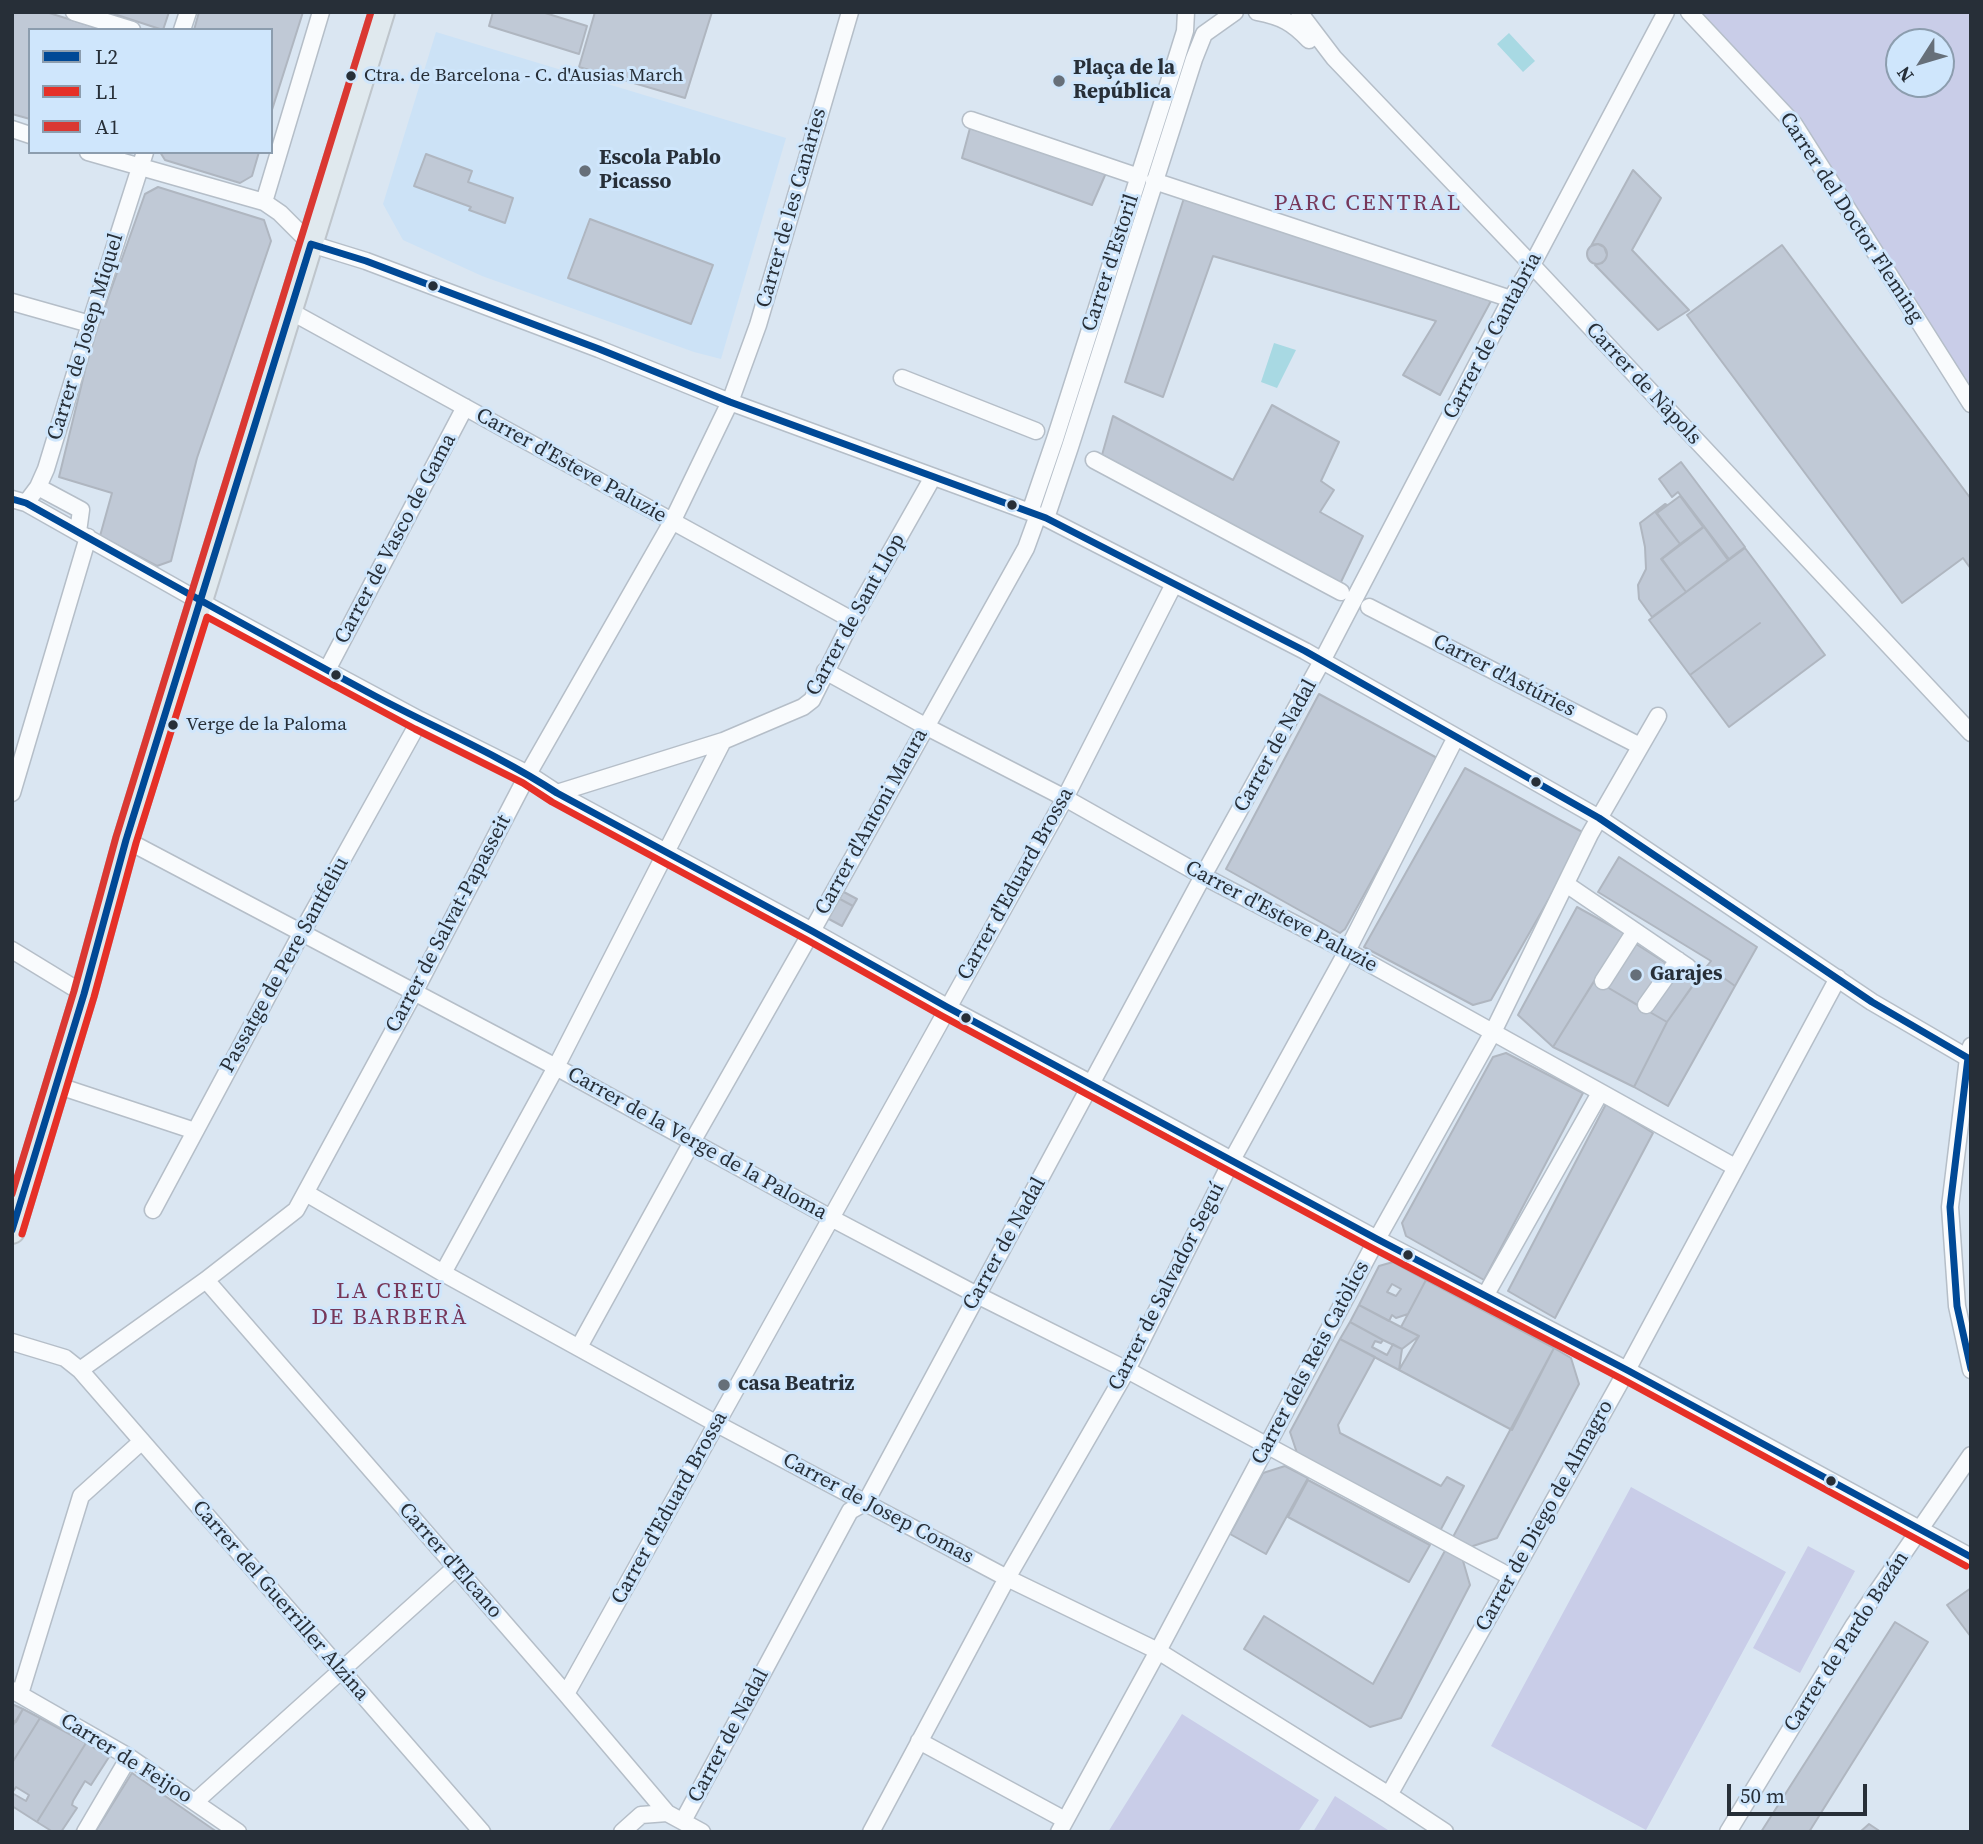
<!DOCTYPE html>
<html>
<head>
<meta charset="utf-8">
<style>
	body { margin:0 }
	#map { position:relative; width:1983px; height:1844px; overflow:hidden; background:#dae6f2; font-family:"Source Serif 4",serif }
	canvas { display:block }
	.frame { position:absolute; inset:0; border:14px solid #272f38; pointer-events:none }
	.legend { position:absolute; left:28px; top:28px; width:245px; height:126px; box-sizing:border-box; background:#cfe6fc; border:2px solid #8c9dae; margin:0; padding:9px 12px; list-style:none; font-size:21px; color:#272f38 }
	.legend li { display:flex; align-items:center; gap:14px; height:35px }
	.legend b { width:35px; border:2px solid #8c9dae }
	.north { position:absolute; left:1885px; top:28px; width:70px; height:70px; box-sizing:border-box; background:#cfe6fc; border:2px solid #8c9dae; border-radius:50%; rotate:233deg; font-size:19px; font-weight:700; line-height:28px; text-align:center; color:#272f38 }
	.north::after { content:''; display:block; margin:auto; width:24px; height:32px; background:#666f79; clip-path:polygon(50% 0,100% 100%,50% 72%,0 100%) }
	.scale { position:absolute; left:1727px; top:1784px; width:140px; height:32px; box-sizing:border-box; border:4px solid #272f38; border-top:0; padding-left:9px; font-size:21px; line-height:24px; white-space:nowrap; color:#272f38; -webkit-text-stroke:5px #cfe6fc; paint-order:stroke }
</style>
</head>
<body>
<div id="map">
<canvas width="1983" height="1844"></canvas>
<div class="frame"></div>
<ul class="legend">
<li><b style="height:9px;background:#004996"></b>L2</li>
<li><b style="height:9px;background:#e63027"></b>L1</li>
<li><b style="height:9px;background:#da3832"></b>A1</li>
</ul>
<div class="north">N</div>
<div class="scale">50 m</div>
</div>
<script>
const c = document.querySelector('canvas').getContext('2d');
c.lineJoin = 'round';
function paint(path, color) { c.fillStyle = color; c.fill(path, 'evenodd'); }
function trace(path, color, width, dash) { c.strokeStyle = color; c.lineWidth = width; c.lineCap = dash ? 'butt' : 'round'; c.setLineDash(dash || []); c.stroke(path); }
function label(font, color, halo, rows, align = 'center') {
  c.font = font + ' "Source Serif 4",serif'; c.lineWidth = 6; c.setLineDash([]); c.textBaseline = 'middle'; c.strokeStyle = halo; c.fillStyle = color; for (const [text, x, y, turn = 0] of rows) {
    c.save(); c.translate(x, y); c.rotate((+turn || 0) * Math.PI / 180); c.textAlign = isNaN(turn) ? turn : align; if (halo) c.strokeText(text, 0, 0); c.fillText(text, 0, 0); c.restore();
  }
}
paint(new Path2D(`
	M436,32L786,138L721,359L694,352L482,276L403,240L383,204Z`), '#cce2f6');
paint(new Path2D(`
	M1689,12H1971V404L1794,124ZM1899,42H1941V84H1899Z
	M1631,1487L1786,1572L1646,1830L1491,1746Z
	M1808,1546L1855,1571L1800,1673L1753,1648Z
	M1182,1714L1319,1800L1298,1832H1108Z
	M1335,1796L1391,1832H1313Z`), '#c9cde8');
paint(new Path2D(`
	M1509,33L1535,61L1523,72L1497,44Z
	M1274,343L1296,350L1277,388L1261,382Z`), '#a8d9e3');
const building = new Path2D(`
	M12,12H46L104,30H30V119L12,114Z
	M108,12H169L163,30Z
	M199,12H303L271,113V30H194Z
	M493,12H542L587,26L579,54L489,26Z
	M595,12H712L685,98L579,67Z
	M970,128L1106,173L1092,205L962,158Z
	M160,152H259L252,176L240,183L165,160Z
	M426,154L472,171L468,182L513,198L505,223L469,210L471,207L414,186Z
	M1633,170L1661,198L1632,250L1689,310L1658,330L1595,265L1602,263L1605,260L1607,255L1604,247L1598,244L1591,246Z
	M158,187L264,220L271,241L197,458L171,561L157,566L100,536L112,493L59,477L91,346L145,194Z
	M1184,198L1491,301L1440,395L1403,375L1436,321L1213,256L1163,397L1125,382Z
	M590,219L713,265L691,324L568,278Z
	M1587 254a10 10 0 1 1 20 0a10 10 0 1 1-20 0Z
	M1782,245L1971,499V569L1963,558L1902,603L1687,315Z
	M1272,405L1339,442L1321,481L1334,490L1320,512L1363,536L1340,584L1102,455L1113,416L1233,480Z
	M1681,462L1745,547L1729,559L1678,492L1672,497L1659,479Z
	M1680,496L1703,527L1680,544L1657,513Z
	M1665,504L1667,505L1656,513L1680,544L1661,559L1686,592L1652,617L1639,599L1638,585L1646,569L1645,547L1640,523Z
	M1704,527L1728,560L1686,592L1662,559Z
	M1745,548L1825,655L1729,727L1690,675L1760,623L1690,675L1649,620Z
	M1319,694L1439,759L1345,929L1340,933L1226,869Z
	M1465,768L1586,834L1491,1000L1473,1005L1364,947Z
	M1619,857L1757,947L1735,986L1707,966L1711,961L1598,892Z
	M842,891L857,899L853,906L838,898Z
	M838,898L853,906L842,926L827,918Z
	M1577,907L1624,933L1553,1047L1518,1015Z
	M1636,944L1666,963L1637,1005L1607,987Z
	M1707,966L1735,986L1668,1106L1634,1087L1667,1022Z
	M1676,969L1695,982L1667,1022L1648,1011Z
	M1595,980L1667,1022L1634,1087L1553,1047Z
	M1506,1053L1583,1093L1484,1280L1406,1236L1402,1223L1493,1057Z
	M1606,1104L1653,1133L1555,1318L1508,1291Z
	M1393,1262L1426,1280L1408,1314L1396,1318L1392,1315L1389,1321L1359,1305L1379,1266ZM1392,1284L1401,1289L1396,1296L1387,1292Z
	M1426,1280L1554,1348L1512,1430L1399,1370L1419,1336L1401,1327Z
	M1359,1305L1401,1327L1419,1336L1402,1349L1383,1340L1350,1322Z
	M1350,1322L1383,1340L1381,1343L1375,1341L1372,1347L1387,1355L1393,1344L1402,1349L1399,1370L1340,1339Z
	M1340,1339L1375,1357L1338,1425L1340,1433L1441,1486L1447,1477L1464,1486L1440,1531L1297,1453L1290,1432Z
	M1554,1348L1571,1358L1579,1384L1497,1538L1470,1547L1453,1537Z
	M1285,1466L1308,1478L1266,1554L1230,1534L1263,1473Z
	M1308,1480L1430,1545L1409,1582L1288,1517Z
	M1447,1547L1461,1554L1470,1585L1401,1718L1370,1727L1244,1649L1264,1616L1373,1684Z
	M1971,1588V1637L1947,1605Z
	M1895,1622L1928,1642L1809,1832H1761Z
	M12,1704L23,1709L16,1722L12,1720Z
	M23,1709L40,1718L12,1763V1727Z
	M40,1718L86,1743L37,1822L12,1806V1763ZM16,1787L29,1795L26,1801L12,1793Z
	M86,1743L109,1757L91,1785L85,1781L73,1801L72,1805L77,1808L61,1832H53L37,1822Z
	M132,1773L168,1798L217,1832H95Z
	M1869,1824L1881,1832H1860Z`);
paint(building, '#c0c9d6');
trace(building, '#afb6c0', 2);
const street = new Path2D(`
	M74,12L132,30
	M1257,12C1282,17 1292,22 1309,40
	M1299,12L1334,58L1532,265L1971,733
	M1689,12L1794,124L1971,404
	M182,30L188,12
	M971,120L1139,177
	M12,129L30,135
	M88,152L264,202L280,213L311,244L366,261L599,349L730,402L1046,518L1305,651L1599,818L1872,1002L1968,1058
	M1154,181L1511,299
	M264,202L321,12
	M12,302L90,324
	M290,311L852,620
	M902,378L1036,431
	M1094,460L1341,592
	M38,487L81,510L78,532
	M12,499L26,503L201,602L327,670L420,720L528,774L557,793L812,931L947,1007L1092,1084L1377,1239L1627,1370L1971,1557
	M26,503L38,487L46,469L90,324L145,152
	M1030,512L1055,439L1176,60L1185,31L1186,12
	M1046,518L1070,447L1194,59L1204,34L1235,12
	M1369,607L1640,746
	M327,670L465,407
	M825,671L925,726L1065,798L1203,876L1347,951L1735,1167
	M12,793L88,537
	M557,793L723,741L803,707L812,700L852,620L933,477
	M126,840L556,1067L831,1218L977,1295L1127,1370L1511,1577
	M1566,884L1688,967
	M12,950L84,994
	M1603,981L1635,931
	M1646,1005L1678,960
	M1971,1046L1968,1058L1950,1207L1957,1306L1971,1370
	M56,1085L195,1131
	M306,1193L443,1273L717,1424L1007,1578L1158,1651L1389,1795L1445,1832
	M153,1210L302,932L420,720
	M443,1273L556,1067L723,741
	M206,1280L566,1694L667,1813L702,1832
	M1485,1296L1600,1093
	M12,1342L65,1358L80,1370L482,1832
	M579,1347L692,1142L812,931L1026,548L1038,515
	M80,1370L206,1280L296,1210L415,991L528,774L672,522L730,402L758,325L850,12
	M12,1690L129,1757L238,1832
	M20,1694L81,1496L141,1442
	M566,1694L1065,798L1174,584
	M919,1741L1065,1820
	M1389,1795L1627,1370L1838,978
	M195,1802L455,1568
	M683,1821L850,1511L866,1502L1203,876L1322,661L1511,299L1532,265L1666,12
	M85,1832L129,1757
	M622,1832L641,1815L667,1813
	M871,1832L1007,1578L1127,1370L1232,1160L1347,951L1456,737
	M1059,1832L1158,1651L1377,1239L1493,1032L1590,834L1658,716
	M1728,1832L1854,1625L1971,1455`);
const primary = new Path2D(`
	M12,1231L84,994L126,840L382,12`);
trace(street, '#b5bec8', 19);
trace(primary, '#bec5cb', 28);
trace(street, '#f9fbfd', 16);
trace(primary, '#e0e9ee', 24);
trace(new Path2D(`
	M311,244L366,261L599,349L730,402L1046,518L1305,651L1599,818L1872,1002L1968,1058
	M12,499L26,503C142,568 258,633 375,696C435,728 499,755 557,793L812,931L947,1007L1377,1239L1627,1370L1971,1557
	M1968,1058L1950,1207L1957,1306L1971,1369
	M12,1230L84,994L126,840L311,244`), '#004996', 7);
trace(new Path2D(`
	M22,1234L94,997L136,843L207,617L415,729L523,783L552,802L807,940L942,1016L1372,1248L1622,1379L1966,1566`), '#e63027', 7);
trace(new Path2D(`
	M12,1194L74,991L116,837L371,12`), '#da3832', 7);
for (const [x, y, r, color] of [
	[351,76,6,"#272f38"],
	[1059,81,7,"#666f79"],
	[585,171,7,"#666f79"],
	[433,286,6,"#272f38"],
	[1012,505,6,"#272f38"],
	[336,675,6,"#272f38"],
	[173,725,6,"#272f38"],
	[1536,782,6,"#272f38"],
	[1636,975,7,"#666f79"],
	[966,1018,6,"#272f38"],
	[1408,1255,6,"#272f38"],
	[724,1385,7,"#666f79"],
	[1831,1481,6,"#272f38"]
]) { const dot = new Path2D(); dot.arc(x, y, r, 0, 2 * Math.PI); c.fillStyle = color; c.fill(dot); trace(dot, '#cfe6fc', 2.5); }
label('19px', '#272f38', '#cfe6fc', [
	["Ctra. de Barcelona - C. d'Ausias March",364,76],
	["Verge de la Paloma",186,725]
], 'left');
label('bold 21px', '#272f38', '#cfe6fc', [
	["Plaça de la",1073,69],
	["República",1073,93],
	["Escola Pablo",599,159],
	["Picasso",599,183],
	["Garajes",1650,975],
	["casa Beatriz",738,1385]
], 'left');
label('21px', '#272f38', '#cfe6fc', [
	["Carrer de les Canàries",792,208,-74],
	["Carrer del Doctor Fleming",1851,218,57],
	["Carrer d'Estoril",1111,263,-72],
	["Carrer de Cantabria",1493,336,-62],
	["Carrer de Josep Miquel",86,337,-73],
	["Carrer de Nàpols",1643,384,47],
	["Carrer d'Esteve Paluzie",571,466,29],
	["Carrer de Vasco de Gama",396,539,-62],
	["Carrer de Sant Llop",856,615,-61],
	["Carrer d'Astúries",1504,676,27],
	["Carrer de Nadal",1276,746,-61],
	["Carrer d'Antoni Maura",872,822,-61],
	["Carrer d'Eduard Brossa",1016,884,-61],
	["Carrer d'Esteve Paluzie",1281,917,28],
	["Carrer de Salvat-Papasseit",449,924,-62],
	["Passatge de Pere Santfeliu",285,965,-61],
	["Carrer de la Verge de la Paloma",697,1144,29],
	["Carrer de Nadal",1005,1244,-61],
	["Carrer de Salvador Seguí",1167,1287,-63],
	["Carrer dels Reis Catòlics",1311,1363,-62],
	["Carrer d'Eduard Brossa",670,1508,-61],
	["Carrer de Josep Comas",878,1509,28],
	["Carrer de Diego de Almagro",1545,1516,-61],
	["Carrer d'Elcano",450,1561,49],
	["Carrer del Guerriller Alzina",280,1601,49],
	["Carrer de Pardo Bazán",1847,1642,-57],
	["Carrer de Nadal",729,1736,-62],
	["Carrer de Feijoo",126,1759,32]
]);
c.letterSpacing = '2px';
label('23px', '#773759', '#cfe6fc', [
	["PARC CENTRAL",1368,204],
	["LA CREU",390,1292],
	["DE BARBERÀ",390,1318]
]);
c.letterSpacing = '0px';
</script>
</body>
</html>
